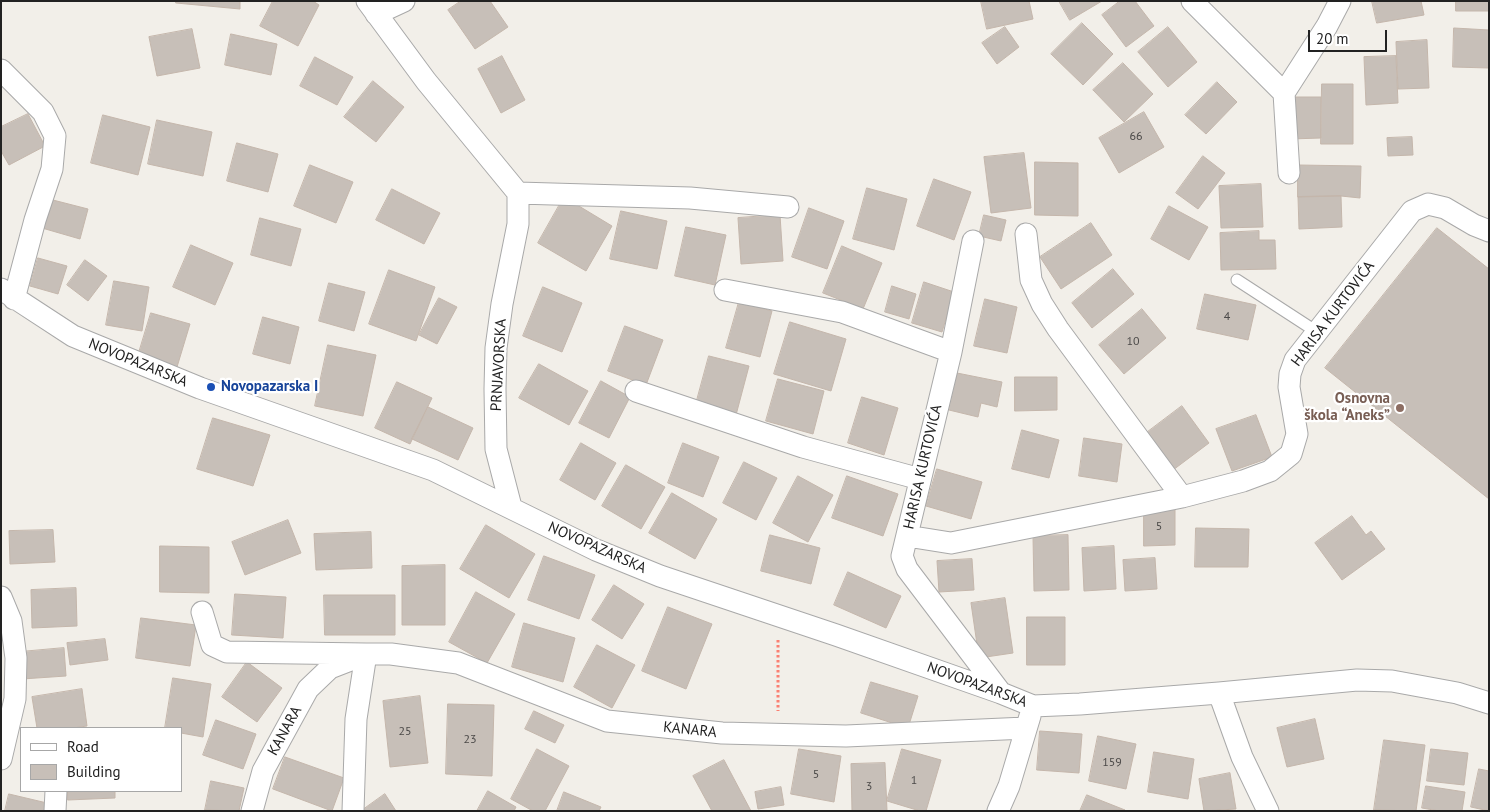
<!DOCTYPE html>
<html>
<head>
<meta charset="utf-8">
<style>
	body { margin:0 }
	#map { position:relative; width:1490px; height:812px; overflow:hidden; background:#f2efe9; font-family:"PT Sans",sans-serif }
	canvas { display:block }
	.frame { position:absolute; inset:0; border:2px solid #222; pointer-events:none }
	.legend { position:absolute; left:20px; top:727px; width:162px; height:65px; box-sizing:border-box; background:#fff; border:1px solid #a7a7a7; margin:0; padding:6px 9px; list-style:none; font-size:15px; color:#222 }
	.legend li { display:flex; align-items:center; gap:10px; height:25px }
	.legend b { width:25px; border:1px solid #a7a7a7 }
	.scale { position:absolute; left:1308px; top:30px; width:79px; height:22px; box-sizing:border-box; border:2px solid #222; border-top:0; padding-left:6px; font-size:15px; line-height:18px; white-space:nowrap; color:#222; -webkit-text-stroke:4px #fff; paint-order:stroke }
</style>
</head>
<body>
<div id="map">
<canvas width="1490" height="812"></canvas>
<div class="frame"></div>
<ul class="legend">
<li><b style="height:6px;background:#fff"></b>Road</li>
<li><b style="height:14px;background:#c7bfb8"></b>Building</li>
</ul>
<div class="scale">20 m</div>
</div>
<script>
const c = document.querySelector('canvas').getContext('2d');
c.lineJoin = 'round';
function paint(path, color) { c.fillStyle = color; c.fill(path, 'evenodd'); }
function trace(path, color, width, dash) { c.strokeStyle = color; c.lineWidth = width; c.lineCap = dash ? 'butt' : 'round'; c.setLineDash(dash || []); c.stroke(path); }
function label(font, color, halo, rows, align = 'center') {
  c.font = font + ' "PT Sans",sans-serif'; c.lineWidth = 4.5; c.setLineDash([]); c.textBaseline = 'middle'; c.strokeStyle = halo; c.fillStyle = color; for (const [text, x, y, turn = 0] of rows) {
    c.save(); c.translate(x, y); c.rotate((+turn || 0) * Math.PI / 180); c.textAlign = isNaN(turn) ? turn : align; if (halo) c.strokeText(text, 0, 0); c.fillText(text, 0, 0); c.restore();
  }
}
const building = new Path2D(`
	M176,1H240V9L176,3Z
	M273,1H313L319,5L298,46L260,26Z
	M461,1H490L508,27L475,49L448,10Z
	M981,1H1029L1033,19L987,29Z
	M1059,1H1102L1070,20Z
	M1120,1H1135L1154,26L1126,47L1102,15Z
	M1372,1H1421L1424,15L1377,23Z
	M1456,1H1489V11H1456Z
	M1082,23L1113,54L1083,85L1051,54Z
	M1005,27L1019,47L997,64L982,43Z
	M1168,27L1197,62L1168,87L1138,52Z
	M1454,28L1489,30V68L1453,67Z
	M192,29L200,68L157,76L149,37Z
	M231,34L277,44L271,75L225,65Z
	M1427,40L1429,88L1398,89L1396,42Z
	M502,56L525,100L501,113L478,69Z
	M1396,56L1398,103L1366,105L1364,57Z
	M315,57L353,77L337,105L300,86Z
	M1123,63L1153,94L1124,122L1093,90Z
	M373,81L404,107L376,142L344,117Z
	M1217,82L1237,102L1206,134L1185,115Z
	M1322,84H1353V144H1321Z
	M1291,97H1321V138L1291,139Z
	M1144,112L1164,147L1119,173L1099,138Z
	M28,114L45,146L9,165L1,151V127Z
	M103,115L150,127L138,175L91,163Z
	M157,120L212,132L203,176L148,164Z
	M1412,137L1413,155L1388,156L1387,138Z
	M237,143L278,154L268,192L227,181Z
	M1024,153L1031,208L991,213L984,157Z
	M1203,156L1225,173L1198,209L1176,193Z
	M1035,162L1078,163V216L1035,215Z
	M310,165L353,182L336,223L294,206Z
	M1298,165L1361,166L1360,198L1341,196L1298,197Z
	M934,179L971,192L954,240L917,226Z
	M1261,184L1263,227L1221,228L1219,186Z
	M867,188L907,199L894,250L853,239Z
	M392,189L440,213L424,244L376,220Z
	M1341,196L1342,227L1299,229L1298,197Z
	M564,197L612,226L586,271L538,243Z
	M49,199L88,209L80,239L42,228Z
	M1169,206L1208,227L1189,260L1151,239Z
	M809,208L844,221L827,269L792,257Z
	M621,211L667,221L657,269L610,259Z
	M780,215L783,261L741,264L738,218Z
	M984,215L1006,220L1001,241L979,236Z
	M260,218L301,229L291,266L251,255Z
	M1091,223L1112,255L1061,289L1040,257Z
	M686,227L726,235L715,285L675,276Z
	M1437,228L1489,269V499L1325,368Z
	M1259,231V240H1275L1276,269L1221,270L1220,233Z
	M191,245L233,263L215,305L173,287Z
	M842,246L882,263L863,309L823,293Z
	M38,258L67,266L58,294L30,286Z
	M85,260L107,276L88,301L67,285Z
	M1113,269L1134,294L1092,328L1072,303Z
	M389,270L435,287L416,341L369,324Z
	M114,281L149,287L142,331L106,325Z
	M924,282L954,292L942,332L912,323Z
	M329,283L365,292L354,331L319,321Z
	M892,286L916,294L909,319L885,312Z
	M543,287L582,303L562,352L523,336Z
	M1205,294L1256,305L1248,340L1197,329Z
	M439,298L457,307L437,344L419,335Z
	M985,299L1017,307L1007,353L974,346Z
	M739,302L772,311L760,357L726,348Z
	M1142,309L1166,338L1124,374L1099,345Z
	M151,313L190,324L177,367L138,356Z
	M263,317L299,327L290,364L253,354Z
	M790,322L846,339L831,391L774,374Z
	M625,326L663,340L646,385L608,371Z
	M328,345L376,355L363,416L315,406Z
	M709,356L749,366L736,415L696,404Z
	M539,364L588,391L569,425L519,398Z
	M957,373L1002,382L997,407L981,403L978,417L949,410Z
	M1015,377H1057V410L1015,411Z
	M778,379L824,391L813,434L766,421Z
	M601,381L630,397L609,438L579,423Z
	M397,382L432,398L410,444L375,428Z
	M862,397L898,408L884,455L848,443Z
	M1182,406L1209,443L1173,470L1145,434Z
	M428,407L473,428L458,460L412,439Z
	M1256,415L1272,457L1232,471L1216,429Z
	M213,418L270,435L253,486L197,469Z
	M1022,430L1059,440L1049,478L1012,469Z
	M1084,438L1122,444L1117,482L1079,476Z
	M581,443L616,463L595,500L560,480Z
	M683,443L719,457L703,497L668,483Z
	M744,462L777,478L756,520L723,503Z
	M626,465L665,487L641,529L602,506Z
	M937,469L982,482L971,519L926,506Z
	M798,476L833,495L808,542L773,523Z
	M847,476L898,494L883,536L832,518Z
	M672,493L717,519L695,559L649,533Z
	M1144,509H1175V545L1144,546Z
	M1352,516L1366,535L1371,531L1385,549L1342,580L1315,543Z
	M288,520L301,553L245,575L232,542Z
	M486,525L535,554L509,598L460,569Z
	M1196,528L1249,529L1248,567H1195Z
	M53,530L55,562L10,564L9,531Z
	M371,532L372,568L316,570L314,534Z
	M770,535L820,548L811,584L761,571Z
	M1068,535L1069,590L1034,591L1033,536Z
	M160,546L209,547V593L160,592Z
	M1114,546L1116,589L1084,591L1082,548Z
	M544,556L595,575L579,619L528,600Z
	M1155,558L1157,589L1125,591L1123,560Z
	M972,559L974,590L939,592L937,561Z
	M445,565V625H402V566Z
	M848,572L901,596L886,628L834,605Z
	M614,585L644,604L622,639L592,620Z
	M76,588L77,626L32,628L31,590Z
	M476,592L515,614L487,663L449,642Z
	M235,594L286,597L283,638L232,635Z
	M324,595H395V635H325Z
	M1005,598L1013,653L979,658L971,603Z
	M668,607L712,624L686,689L642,671Z
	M1027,617H1065V665H1027Z
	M141,618L196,625L190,666L136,658Z
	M524,623L575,638L563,682L512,667Z
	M105,639L108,660L70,665L67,643Z
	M597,645L635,665L612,708L574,687Z
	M64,648L66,676L22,679L20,652Z
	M247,662L282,688L257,722L222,697Z
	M173,678L211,684L203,737L181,733V728H165Z
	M871,682L918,696L908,728L861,713Z
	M82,689L87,726L73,728H37L32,697Z
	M420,696L428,763L390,767L383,701Z
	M448,704L494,705L492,776L446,774Z
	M534,711L564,725L555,743L525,729Z
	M1315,719L1324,759L1287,767L1277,728Z
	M216,720L256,734L243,769L203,755Z
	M1040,731L1082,734L1079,773L1037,770Z
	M1098,736L1136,744L1126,789L1089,781Z
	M1384,740L1425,745L1416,811L1374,810Z
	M537,749L569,766L545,811H533L511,799Z
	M799,749L841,756L834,802L791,794Z
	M902,749L941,760L926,811H920L887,801Z
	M1431,749L1468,753L1464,785L1427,781Z
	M1154,752L1194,759L1188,799L1148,792Z
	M285,757L344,778L332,811L273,789Z
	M724,760L751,811H712L693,776Z
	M885,763L887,811H852L851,764Z
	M1479,769L1489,771V811L1471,807Z
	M1230,773L1236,809L1204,811L1199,779Z
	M211,781L244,788L239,811L205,810Z
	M1426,786L1465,792L1462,811H1439L1422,808Z
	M781,787L784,805L758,809L755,792Z
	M68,791H115V798L68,800Z
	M488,791L516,807L514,811H477Z
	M564,792L601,807L599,811H557Z
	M9,794L47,803L45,811H5Z
	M385,794L396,811H361Z
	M1087,795L1125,810L1080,811Z`);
paint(building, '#c7bfb8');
trace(building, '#c4b6ab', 1);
const service = new Path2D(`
	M1237,280L1317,332`);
const minor = new Path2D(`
	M367,1L426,81L518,193V224L502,304L496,348L495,389L496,449L511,507
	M1192,1L1284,93
	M376,14L404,1
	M1,70L43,112L55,136L52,169L35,220L14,299
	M1289,173L1284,93L1327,26L1340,1
	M518,193L690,198L788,207
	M1026,234L1031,280L1042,304L1058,329L1182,497
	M973,241L951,352L902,556L907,569L1001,693
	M1,289L73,336L200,388L433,470L596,550L660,576L836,635L1001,693L1033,706L1080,704L1219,693L1357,680L1392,681L1457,693L1489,703
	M725,290L842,312L951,352
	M636,391L803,447L920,479
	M907,536L951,543L1182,497L1243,481L1270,471L1291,454L1297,434L1289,387L1290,374L1295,360L1412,211L1428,204L1445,208L1474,225L1489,231
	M1,597L11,621L16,658L15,699L1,759
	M202,612L212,645L227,652L366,654L356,719L353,811
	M1219,693L1242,757L1268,811
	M55,811L56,791
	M252,811L263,771L308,689L330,668L366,654H391L458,663L607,721L722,733L846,736L1026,728
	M998,811L1009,786L1030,716`);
trace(service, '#a9a9a9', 13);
trace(minor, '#a9a9a9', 23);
trace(new Path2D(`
	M778,640V711`), '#fa8072', 3, [2.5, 2.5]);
trace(service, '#fff', 11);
trace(minor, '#fff', 21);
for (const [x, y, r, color] of [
	[211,387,5,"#1a4fb4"],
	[1400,408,5,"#8d6e63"]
]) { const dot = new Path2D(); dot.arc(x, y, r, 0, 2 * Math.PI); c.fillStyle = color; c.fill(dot); trace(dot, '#fff', 2); }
label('12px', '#4b4948', null, [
	["66",1136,137],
	["4",1227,317],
	["10",1133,342],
	["5",1159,527],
	["25",405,732],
	["23",470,740],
	["159",1112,763],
	["5",816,775],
	["1",914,781],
	["3",869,787]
]);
label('15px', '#222', '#fff', [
	["HARISA KURTOVIĆA",1333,314,-53],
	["NOVOPAZARSKA",138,363,22],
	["PRNJAVORSKA",499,365,-87],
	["HARISA KURTOVIĆA",923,467,-77],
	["NOVOPAZARSKA",597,548,24],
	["NOVOPAZARSKA",977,685,20],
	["KANARA",690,730,6],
	["KANARA",285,731,-61]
]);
label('bold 15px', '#164399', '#fff', [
	["Novopazarska I",221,387]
], 'left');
label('bold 15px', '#785e54', '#fff', [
	["Osnovna",1390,399],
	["škola “Aneks”",1390,416]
], 'right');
</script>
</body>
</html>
